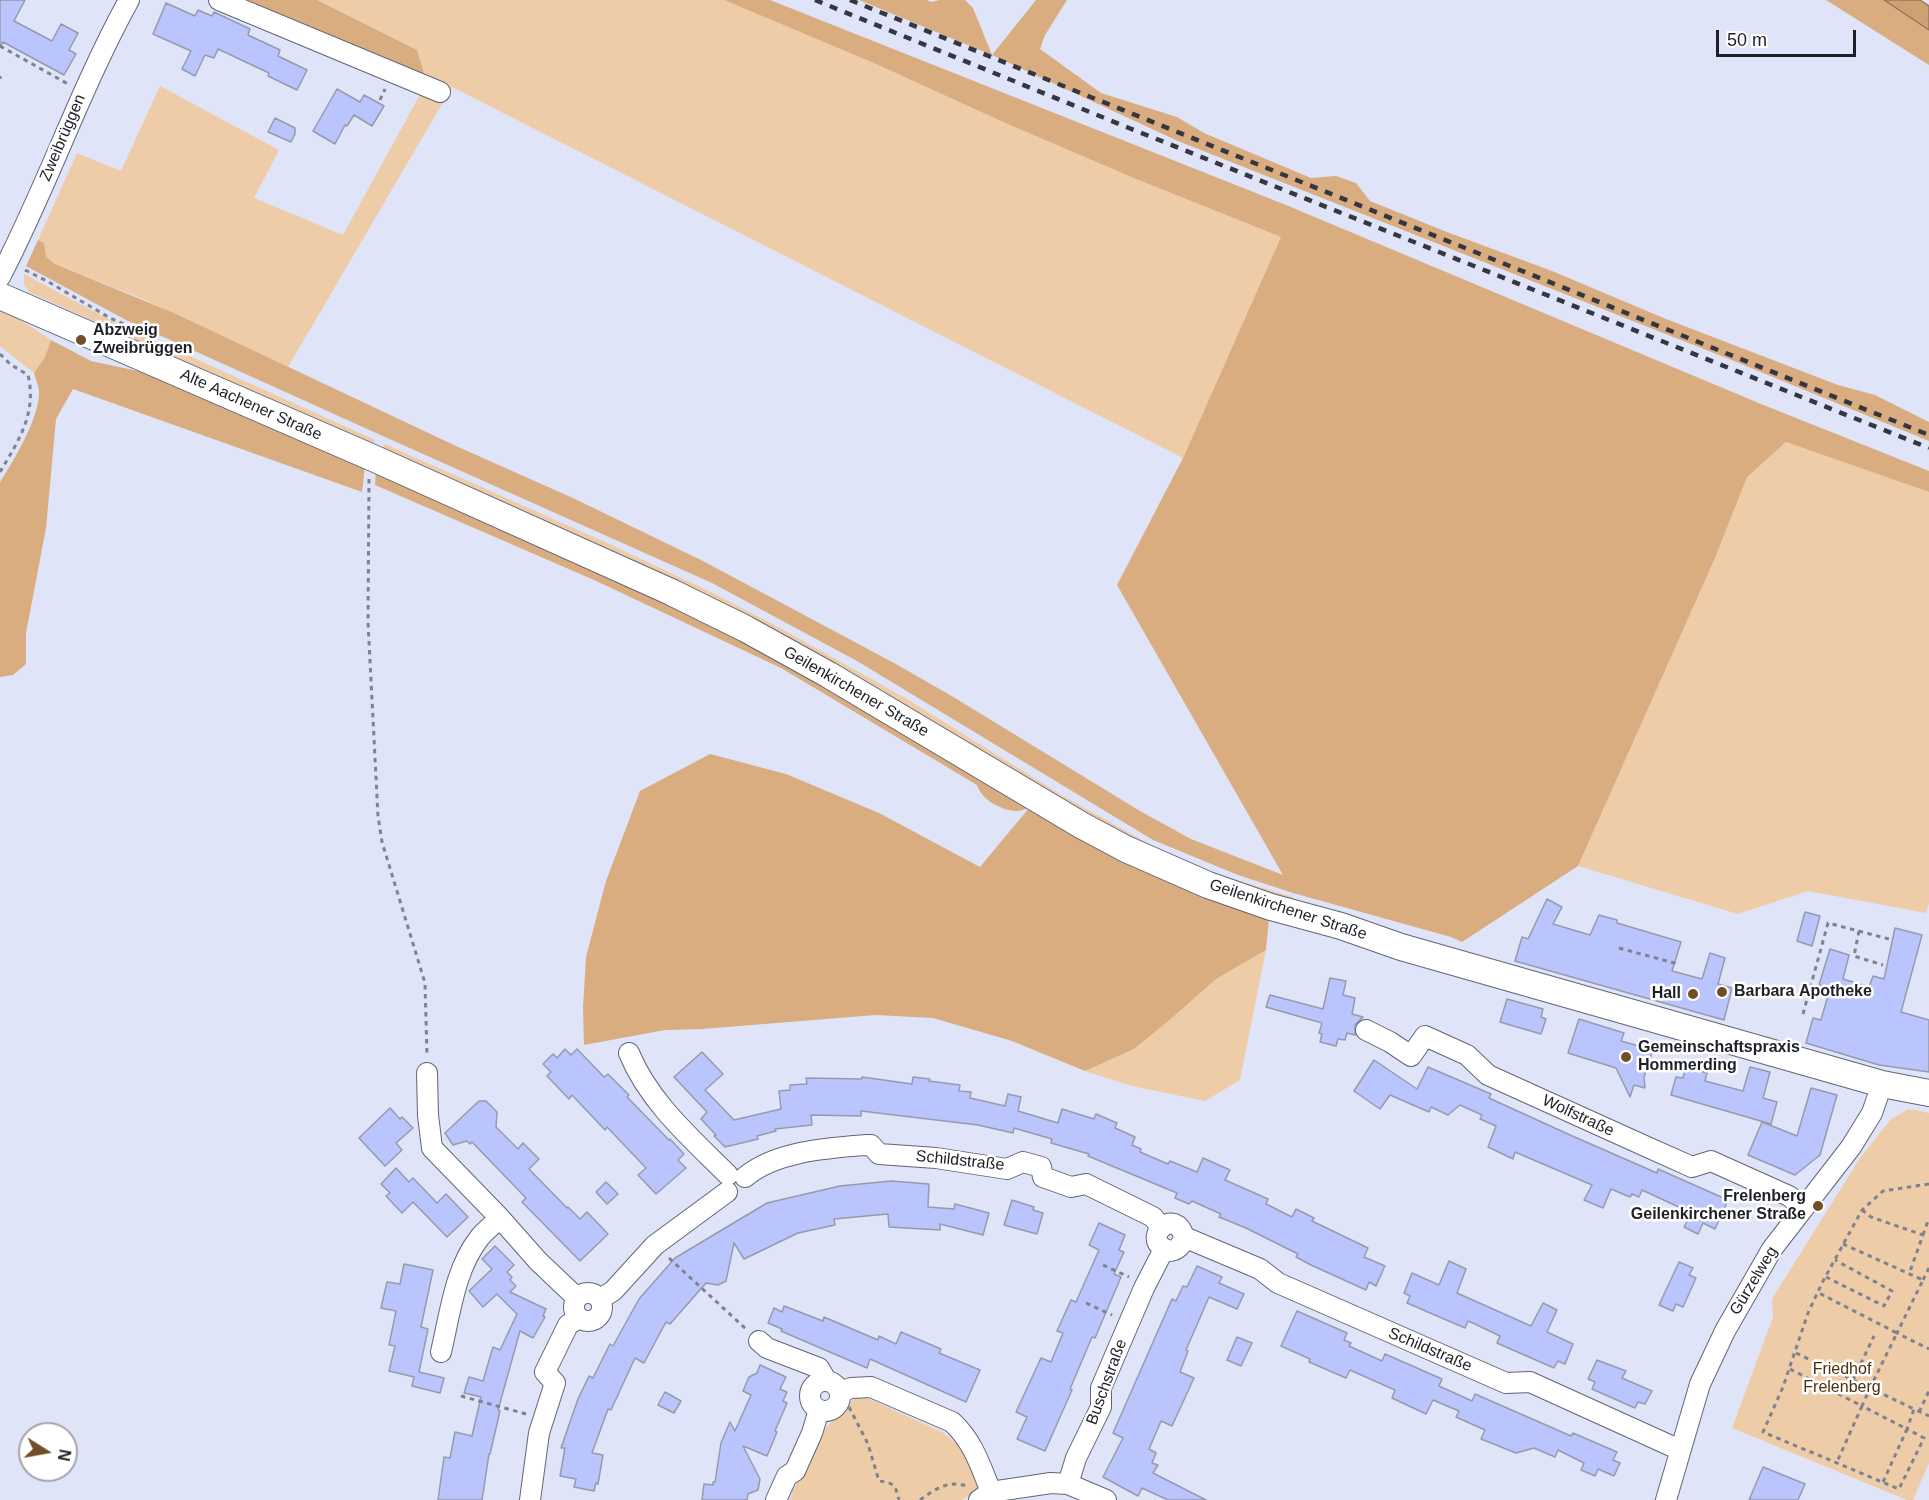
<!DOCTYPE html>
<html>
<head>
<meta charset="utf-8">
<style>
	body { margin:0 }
	#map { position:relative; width:1929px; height:1500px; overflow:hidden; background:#dfe4f9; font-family:Helvetica,sans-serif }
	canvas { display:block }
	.north { position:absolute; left:18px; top:1422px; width:60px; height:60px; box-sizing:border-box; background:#fff; border:2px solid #a5a5a9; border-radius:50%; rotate:101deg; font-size:16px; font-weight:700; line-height:24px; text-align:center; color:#1e1f27 }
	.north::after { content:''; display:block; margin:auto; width:21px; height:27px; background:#714e27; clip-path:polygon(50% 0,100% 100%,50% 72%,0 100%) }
	.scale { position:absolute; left:1716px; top:30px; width:140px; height:27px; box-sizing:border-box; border:3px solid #1e1f27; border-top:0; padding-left:8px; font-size:18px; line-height:21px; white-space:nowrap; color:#1e1f27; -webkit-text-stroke:4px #fff; paint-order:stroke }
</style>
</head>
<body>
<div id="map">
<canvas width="1929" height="1500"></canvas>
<div class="north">N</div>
<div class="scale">50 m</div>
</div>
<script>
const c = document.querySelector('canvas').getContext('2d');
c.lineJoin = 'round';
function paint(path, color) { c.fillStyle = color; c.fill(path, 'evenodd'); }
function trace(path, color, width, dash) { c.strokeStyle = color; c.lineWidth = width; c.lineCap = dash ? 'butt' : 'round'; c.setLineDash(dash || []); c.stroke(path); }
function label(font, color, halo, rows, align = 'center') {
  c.font = font + ' Helvetica,sans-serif'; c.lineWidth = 5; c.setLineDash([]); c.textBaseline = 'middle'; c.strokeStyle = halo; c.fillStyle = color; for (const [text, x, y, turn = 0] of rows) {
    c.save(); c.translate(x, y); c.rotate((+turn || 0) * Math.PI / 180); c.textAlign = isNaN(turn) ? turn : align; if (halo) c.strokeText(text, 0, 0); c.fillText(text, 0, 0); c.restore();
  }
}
paint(new Path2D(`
	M317,0H724L876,64L1003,122L1136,179L1281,237L1183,458L452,87L288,367L143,299L55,264L45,257L44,243L38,240L77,153L121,171L160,86L279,150L254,198L343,235L429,78L425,76L417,50Z
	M24,274L112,321L375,440L373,446L29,292L24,284Z
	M0,310L16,317L51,340L45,357L34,373L0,346Z
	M1786,442L1929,492V903L1926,913L1808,891L1738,914L1578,866L1715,558L1747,476Z
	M385,444L614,546L711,592L782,629L907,699L1060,794L1156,848L1215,874L1293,897L1291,901C1243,888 1196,873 1152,851C1051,801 958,736 861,680C708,591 544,521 381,451Z
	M1266,950L1240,1080L1205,1101L1132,1086L1085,1071L1134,1049L1172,1018L1216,979Z
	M1909,1109L1929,1113V1463L1913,1500H1907L1732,1428L1773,1317L1772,1299L1860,1158L1891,1119Z
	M867,1398L942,1432L967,1452L982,1487L962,1500H790L793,1490L822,1432L854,1399Z`), '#efcca8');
paint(new Path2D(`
	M238,0H317L417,50L425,76Z
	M724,0H770L1286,205L1761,404L1929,471V492L1786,442L1747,477L1715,558L1578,866L1462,942L1451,937L1293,893L1238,875L1153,840L857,661L712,583L385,437L126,320L26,266L38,240L44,243L46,257L55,264L174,313L456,446L575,499L703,561L894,663L950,695L1140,811L1191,839L1283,875L1117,585L1183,458L1281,237L1136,179L1003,122L876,64Z
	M859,0H927L931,2L940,0H965L973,8L992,55L1036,0H1067L1045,35L1040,49L1101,93L1177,117L1204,133L1311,178L1336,176L1356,183L1370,201L1447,232L1552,271L1666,319L1838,385L1875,395L1929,422V441L1729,359L1178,141L992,55Z
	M1826,0H1884L1929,30V65Z
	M51,340L91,361L161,376L365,465L362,492L73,389L56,419L46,528L26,633V664L13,675L0,677V482C14,460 40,417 39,391C38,385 36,379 34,373L45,357Z
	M376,468L654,593L1269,919L1266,950L1216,979L1172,1018L1134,1049L1085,1071L1012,1041L933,1018L876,1015L702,1029L665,1030L584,1045L583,1008L586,957L606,881L640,791L710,754L786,774L879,813L980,867L1029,808C1025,809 1019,812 1015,811C999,809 982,800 977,785L781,668L594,580L375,485Z`), '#d9ad7f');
const water = new Path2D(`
	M1884,0H1920L1929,6V30Z`);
paint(water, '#cda173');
trace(water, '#987a5c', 1.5);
const building = new Path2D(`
	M0,0H25L14,21L52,41L61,24L78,33L69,50L76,54L64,75L3,42L0,47Z
	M166,3L195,16L198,10L212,16L214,12L250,29L248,35L280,50L278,56L307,70L297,90L268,76L269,73L218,49L214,58L205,55L195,76L182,69L191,51L153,34Z
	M337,89L360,102L364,95L384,106L372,126L354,115L347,126L345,125L335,144L313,131Z
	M275,118L295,128V134L291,142L268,132Z
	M1547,899L1562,907L1553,924L1590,935L1599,915L1617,920V923L1681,942L1672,971L1702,979L1710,953L1725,958L1718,984L1732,988L1724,1020L1515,961L1522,937L1528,939Z
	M1805,912L1820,916L1812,946L1797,941Z
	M1895,928L1922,935L1901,1012L1929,1020V1072L1879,1065L1806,1043L1813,1018L1821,1020L1830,988L1819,985L1830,949L1849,955L1843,979L1869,987L1873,976L1884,979Z
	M1330,978L1346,981L1343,995L1355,998L1352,1014L1363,1017L1355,1025V1035L1347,1033L1345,1040L1338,1039L1336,1046L1320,1042L1322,1034L1319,1033L1322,1023L1266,1007L1270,995L1323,1009Z
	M1507,999L1543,1009L1541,1017L1546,1019L1541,1034L1500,1022Z
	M1579,1019L1624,1033L1621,1041L1653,1050L1644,1077L1645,1088L1634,1085L1630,1097L1616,1068L1568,1053Z
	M565,1049L571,1055L577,1049L604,1077L608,1074L629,1095L627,1097L669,1140L670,1139L684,1154L678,1160L686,1168L656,1194L638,1175L646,1168L607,1127L605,1130L572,1095L569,1099L547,1076L551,1072L543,1064L553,1054L557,1058Z
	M702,1052L723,1074L705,1090L734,1120L781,1109L779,1091L790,1090V1085L807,1084L806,1078L862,1079V1077L912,1084L913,1077L930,1079L929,1081L960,1085L959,1091L971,1092L970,1098L1005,1106L1008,1094L1021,1097L1018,1111L1058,1123L1062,1109L1094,1119L1096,1114L1117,1123L1115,1128L1135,1137L1132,1145L1141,1149L1140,1152L1168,1164L1170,1161L1197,1172L1203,1158L1230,1170L1225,1180L1268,1199L1266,1204L1292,1217L1296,1209L1314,1218L1312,1221L1368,1248L1364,1257L1385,1266L1384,1268L1376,1286L1369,1282L1366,1290L1311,1265L1296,1257L1298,1254L1246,1228L1219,1217L1221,1214L1192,1201L1189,1204L1175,1198L1177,1193L1088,1156L1089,1154L1051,1143L1052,1139L1014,1128L1013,1133L978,1125L861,1111V1116L811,1115L812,1125L775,1129L776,1131L757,1136L758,1139L725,1147L714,1136L716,1135L701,1119L707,1112L674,1077Z
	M1374,1060L1417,1089L1428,1067L1491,1094L1489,1098L1570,1135L1657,1173L1658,1169L1728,1200L1715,1229L1703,1223L1698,1234L1684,1227L1690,1216L1679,1212L1681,1208L1642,1190L1639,1197L1632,1194L1630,1197L1611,1189L1603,1208L1584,1200L1592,1185L1515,1152L1513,1159L1488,1147L1496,1126L1480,1119L1482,1115L1460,1105L1448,1115L1431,1107L1429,1112L1390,1095L1380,1109L1354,1091Z
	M1686,1067L1707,1073L1705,1081L1743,1091L1750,1067L1770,1072L1763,1098L1777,1102L1771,1124L1671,1095L1676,1077L1683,1078Z
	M1811,1088L1837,1095L1820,1155L1795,1175L1748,1155L1762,1122L1797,1136Z
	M479,1101H486L497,1112L496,1127L518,1149L523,1143L539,1159L529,1169L567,1208L568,1207L580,1219L587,1212L608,1234L580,1261L522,1202L526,1198L472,1142L470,1144L467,1141L453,1145L445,1133Z
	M390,1108L400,1119L402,1117L413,1128L396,1143L402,1150L385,1166L359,1138Z
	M396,1168L409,1182L413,1178L437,1203L446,1194L468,1217L447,1237L413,1202L402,1213L386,1196L390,1193L381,1184Z
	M891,1181L929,1184L928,1207L954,1209L955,1204L989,1213L983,1235L940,1224V1230L889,1227L888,1214L834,1219L835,1225L798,1233L744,1259L734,1243L726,1281L718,1285L706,1283L670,1324L666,1322L644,1363L635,1358L611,1410L608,1409L592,1453L603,1455L598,1484L596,1483L594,1491L574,1487L576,1479L560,1476L565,1448H561L578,1399L589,1376L593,1378L610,1344L613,1346L639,1299L675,1258L767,1203L840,1186Z
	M606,1182L618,1194L607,1204L596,1192Z
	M1012,1200L1034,1207L1033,1210L1043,1213L1037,1234L1004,1225Z
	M1099,1223L1125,1235L1119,1250L1124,1252L1114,1274L1121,1277L1095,1338L1092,1337L1070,1389L1072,1390L1045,1451L1017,1439L1027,1417L1016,1412L1041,1358L1051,1362L1063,1333L1057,1331L1071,1300L1076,1302L1099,1250L1089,1245Z
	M495,1246L514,1265L507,1272L512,1277L510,1280L516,1286L510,1292L546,1309L543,1316L545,1317L533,1338L520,1331L498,1410L500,1411L490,1454H489L482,1500H438L444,1457L450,1458L455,1432L472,1436L481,1397L464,1393L469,1377L483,1381L493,1347L500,1350L517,1314L497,1294L483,1307L469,1291L492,1269L482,1259Z
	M1449,1261L1466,1269L1457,1293L1531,1326L1543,1303L1557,1310L1547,1332L1573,1344L1565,1364L1558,1361L1554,1368L1497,1343L1500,1336L1475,1324L1468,1321L1465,1328L1407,1303L1410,1296L1404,1293L1412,1273L1439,1285Z
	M1679,1262L1693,1268L1689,1275L1696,1278L1683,1307L1676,1304L1673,1311L1659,1305Z
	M404,1264L433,1270L421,1327L428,1329L419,1372L444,1378L440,1393L412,1386L414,1377L389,1371L395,1346L389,1345L396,1311L381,1308L387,1282L400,1284Z
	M1197,1266L1222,1277L1219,1283L1244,1294L1237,1309L1209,1297L1186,1350L1188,1351L1180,1372L1194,1378L1172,1426L1161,1421L1149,1449L1156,1453L1152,1463L1158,1465L1153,1473L1206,1500H1168L1142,1488L1138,1496L1103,1477L1123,1438L1113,1433L1172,1299L1176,1301L1183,1286L1187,1287Z
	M784,1306L823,1321L824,1317L878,1340L879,1336L896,1344L901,1332L941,1349L939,1353L980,1370L966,1402L870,1359L867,1368L781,1331L782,1329L768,1323L774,1308L782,1312Z
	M1297,1311L1347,1333L1344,1340L1351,1343L1349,1346L1382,1361L1385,1354L1442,1379L1439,1386L1472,1401L1475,1394L1571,1436L1573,1433L1617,1452L1613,1460L1620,1463L1614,1476L1598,1469L1595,1476L1581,1470L1584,1463L1558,1450L1555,1457L1534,1448L1516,1453L1481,1439L1485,1430L1456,1417L1459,1411L1433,1400L1426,1414L1392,1398L1395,1390L1350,1370L1346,1378L1309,1362L1310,1359L1281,1346Z
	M1237,1337L1252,1343L1241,1366L1227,1360Z
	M1597,1360L1626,1371L1622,1378L1652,1391L1645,1404L1638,1402L1635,1408L1592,1389L1595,1382L1588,1379Z
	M760,1365L786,1377L780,1389L787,1392L783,1401L787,1403L775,1431L777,1432L767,1456L743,1446L760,1479L758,1490L748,1494L747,1500H702L704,1484L713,1485V1482H715L721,1443L730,1422L735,1431L751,1395L743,1391L749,1377L757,1373Z
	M665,1392L681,1401L674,1413L658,1405Z
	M1763,1467L1805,1484L1798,1500H1749Z`);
paint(building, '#bac5fd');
trace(building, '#969aad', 1.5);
const minor = new Path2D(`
	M219,0L440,92
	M0,277C47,187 80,89 129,0
	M1366,1030L1390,1042L1411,1056L1425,1036L1467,1055L1488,1075L1645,1146L1692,1167L1711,1161L1789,1196L1804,1208
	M629,1053C649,1102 691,1138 728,1175
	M427,1073L428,1115L432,1148L500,1218L538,1261L577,1298
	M745,1177C776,1151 828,1148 866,1145H871L879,1154L936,1158L1007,1169L1023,1162L1041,1167L1043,1177L1071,1187L1086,1184L1153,1217L1161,1227
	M1184,1237C1182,1247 1173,1255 1163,1248C1143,1235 1176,1207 1184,1237L1260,1269L1278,1283L1506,1383L1530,1382L1680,1450
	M574 1307a14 14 0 1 1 28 0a14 14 0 1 1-28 0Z
	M600,1299L613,1291L655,1245L727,1192
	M759,1341L767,1348L819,1368L826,1380
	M441,1352C450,1314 455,1268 480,1237C486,1230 494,1224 500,1218
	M810 1396a15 15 0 1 1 30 0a15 15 0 1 1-30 0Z
	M840,1392L851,1388L871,1387L952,1422C973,1441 981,1467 991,1492
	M1068,1484L1076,1458L1101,1407V1388L1144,1288L1164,1249
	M530,1500L539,1433L555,1383L545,1372L568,1325L579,1318
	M776,1500L787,1476L795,1471L812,1433L819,1410
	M979,1500L991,1492L1051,1483L1068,1484L1106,1500
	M1666,1500L1700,1384L1725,1331L1772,1249L1851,1147L1872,1113L1882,1084`);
const major = new Path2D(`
	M0,296L373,458L671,592L746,629L829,675L1081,825L1126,849L1208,885L1271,907L1341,926L1401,947L1882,1084L1929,1093`);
trace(minor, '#616577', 22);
trace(major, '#616577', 28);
trace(new Path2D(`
	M0,46L68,84
	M0,76V79
	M380,100L385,89
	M25,270L47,281L110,318L144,333
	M0,354L10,364L28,375C37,413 19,440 0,472
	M369,479L368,622L378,816L382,842L425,983L427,1056
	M1859,931L1854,956L1883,965
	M1619,948L1678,964
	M1803,1014L1828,923L1889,939
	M1929,1184L1883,1191L1862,1210L1822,1283L1808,1313L1783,1387L1763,1432L1899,1489L1924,1438L1907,1429L1914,1409L1929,1416
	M1862,1210L1871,1217L1923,1235L1909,1274
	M1923,1235L1929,1218
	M1843,1244L1923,1280L1897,1333L1929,1349
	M669,1258L746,1329
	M1103,1265L1129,1277
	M1826,1277L1884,1306L1892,1291L1835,1260
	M1923,1280L1929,1268
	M1086,1303L1112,1315
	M1796,1353L1870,1388L1897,1333L1819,1293
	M1790,1369L1862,1406L1837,1462
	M1853,1380L1874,1336
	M461,1396L526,1414
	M849,1407L868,1444L879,1481C895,1483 895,1485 899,1500
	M1919,1412L1929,1391
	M1883,1482L1907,1429L1862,1406L1870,1388L1914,1409
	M920,1500C935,1489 948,1480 967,1486`), '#7f8290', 3, [4.5, 4.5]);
trace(minor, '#fff', 20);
trace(major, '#fff', 26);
trace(new Path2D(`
	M815,0L1129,128L1929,448
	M850,0L1929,435`), '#353640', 4.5, [8, 8]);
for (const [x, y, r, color] of [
	[81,340,6,"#714e27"],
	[1722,992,6,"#714e27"],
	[1693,994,6,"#714e27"],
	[1626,1057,6,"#714e27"],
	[1818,1206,6,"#714e27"]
]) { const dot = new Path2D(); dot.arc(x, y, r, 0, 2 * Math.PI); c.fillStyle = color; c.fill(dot); trace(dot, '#fff', 2); }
label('16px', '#1e1f27', '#fff', [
	["Zweibrüggen",63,138,-67],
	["Alte Aachener Straße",251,405,24],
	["Geilenkirchener Straße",856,692,30],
	["Geilenkirchener Straße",1288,910,18],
	["Wolfstraße",1578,1116,25],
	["Schildstraße",960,1161,6],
	["Gürzelweg",1754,1281,-59],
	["Schildstraße",1430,1350,23],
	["Buschstraße",1107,1382,-70]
]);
label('bold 16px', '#1e1f27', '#fff', [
	["Abzweig",93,331],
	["Zweibrüggen",93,349],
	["Barbara Apotheke",1734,992],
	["Hall",1681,994,"right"],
	["Gemeinschaftspraxis",1638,1048],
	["Hommerding",1638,1066],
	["Frelenberg",1806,1197,"right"],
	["Geilenkirchener Straße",1806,1215,"right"]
], 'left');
label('16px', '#4c2e09', '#fff', [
	["Friedhof",1842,1370],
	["Frelenberg",1842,1388]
]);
</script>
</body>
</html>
